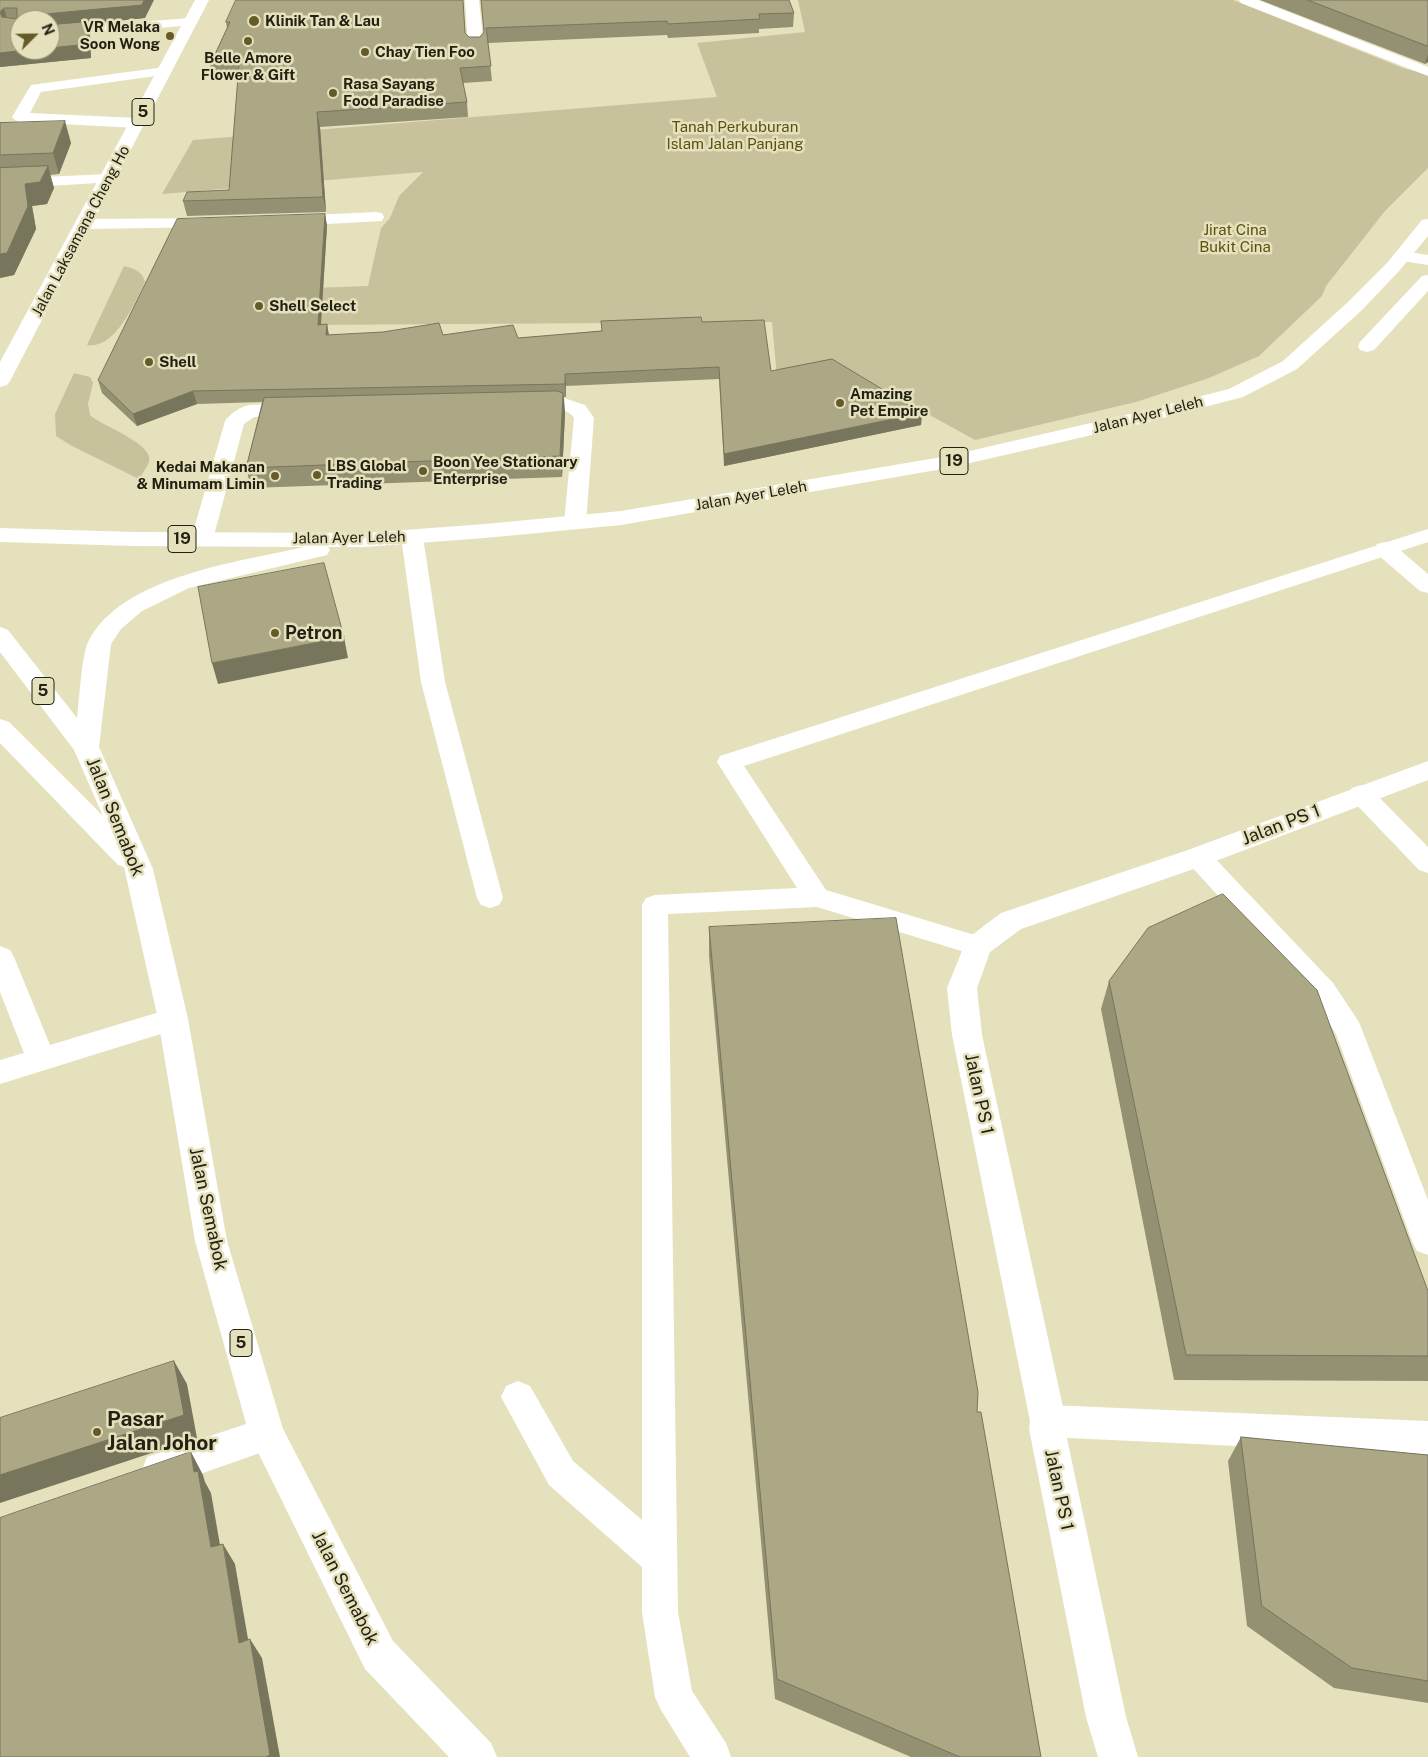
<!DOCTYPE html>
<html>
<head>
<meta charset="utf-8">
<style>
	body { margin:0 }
	#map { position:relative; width:1428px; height:1757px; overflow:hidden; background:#e6e1bd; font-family:"Public Sans",sans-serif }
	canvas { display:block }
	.north { position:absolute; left:10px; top:10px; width:50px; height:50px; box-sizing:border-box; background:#e6e1bd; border:1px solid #989479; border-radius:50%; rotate:67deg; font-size:14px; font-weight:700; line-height:20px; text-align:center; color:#232114 }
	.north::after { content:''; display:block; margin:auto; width:18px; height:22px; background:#645b28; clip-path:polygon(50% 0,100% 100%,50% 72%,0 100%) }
</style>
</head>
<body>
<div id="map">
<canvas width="1428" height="1757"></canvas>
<div class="north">N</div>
</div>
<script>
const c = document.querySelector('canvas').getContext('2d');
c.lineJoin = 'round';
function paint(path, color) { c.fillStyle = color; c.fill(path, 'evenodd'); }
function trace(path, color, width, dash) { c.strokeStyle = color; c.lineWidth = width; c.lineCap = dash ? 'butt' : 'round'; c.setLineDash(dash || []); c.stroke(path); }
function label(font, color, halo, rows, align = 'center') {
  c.font = font + ' "Public Sans",sans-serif'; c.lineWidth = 5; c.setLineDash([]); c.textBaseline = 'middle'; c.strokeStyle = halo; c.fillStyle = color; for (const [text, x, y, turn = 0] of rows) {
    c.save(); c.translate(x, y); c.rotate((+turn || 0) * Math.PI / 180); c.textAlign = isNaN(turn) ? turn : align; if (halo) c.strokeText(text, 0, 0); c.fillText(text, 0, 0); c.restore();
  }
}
paint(new Path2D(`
	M798,0H1233L1403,68L1428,75V168L1385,211L1326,286L1322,296L1259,356L1209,378L1136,402L975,440L841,366L777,378L772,322L301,325L314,288L368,286L381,228L390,218L399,196L423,172L162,194L193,140L717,97L697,43L805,32Z
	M124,266C135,269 142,271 145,282C135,303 115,350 87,345Z
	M74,373L90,377L93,383L88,404L90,415C102,426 155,444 149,462C147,467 142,474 139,479L72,446L56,436L55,414Z`), '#c7c19c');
paint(new Path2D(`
	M1239,0H1258L1428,67V76L1241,3Z
	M190,18L195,19L197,22L195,25L50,37V29Z
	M165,67L170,68L172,71L170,74L41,92L30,113L138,118L143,120L146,123L143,126L138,128L20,122L15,120L12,117L31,85Z
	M108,174L114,176L116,179L114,182L0,189V179Z
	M376,212L382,213L384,217L382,221L290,226L284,225L282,221L284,217L290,216Z
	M211,218L217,219L219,223L217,227L85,229L79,228L77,224L79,220L85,219Z
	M1428,275V291L1374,350L1367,352L1360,350L1358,346L1360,342L1422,276Z
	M561,397L585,405L594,418L586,523L582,527L575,529L568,527L564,523L574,418C564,402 537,412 521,408L518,404L521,400Z
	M297,403L304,405L307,409L304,413L254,417L244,424L213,539L210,544L202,545L194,544L191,539L225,421C231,413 240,407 249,405Z
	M1428,529V542L744,766L826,890L988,939L992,946L988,953L978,956L817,907L668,914L678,1612L692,1691L726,1743L731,1757H690L661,1710L655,1697L642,1612V1567L549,1485L501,1397L506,1386L518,1381L530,1386L573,1461L642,1520V905L646,898L655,895L797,888L717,762L720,756Z
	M412,531L420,532L423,537L445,682L503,898L499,905L490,908L481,905L477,898L421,682L401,537L404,532Z
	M1361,785L1370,788L1428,847V873L1419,870L1352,800L1348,794L1352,788Z
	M1198,847L1207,850L1333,983L1359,1022L1428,1200V1255L1417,1251L1412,1241L1336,1034L1313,999L1189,864L1185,857L1189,850Z
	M0,946L10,950L14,957L50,1045L173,1008L183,1011L187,1019L183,1027L0,1084V1060L24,1053L0,992Z
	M1048,1405L1428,1421V1455L1048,1437L1036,1433L1031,1421L1036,1409Z`), '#fff');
paint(new Path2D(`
	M465,0H479L484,47L481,50H471L468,47Z
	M1402,251L1428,255V265L1396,260L1393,256L1396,252Z
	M1385,542L1393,544L1428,574V593L1420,591L1377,554L1374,549L1377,544Z
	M1428,761V780L1208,864L1021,929L990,952L977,988L982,1035L1066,1421L1065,1429L1126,1717L1138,1757H1098L1086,1717L1029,1429L1030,1421L952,1035L947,988L964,946L968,938L1001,913L1188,850Z
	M267,1417L280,1422L285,1434L280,1446L160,1488L147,1483L142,1470L147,1457Z`), '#fff');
paint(new Path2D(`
	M195,0H209L10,381L7,385L0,387V362Z
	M1428,219V236L1399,271L1362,310L1297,369L1243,397L1136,425L948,468L621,525L485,538L364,547H328L330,550L327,555L189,588L142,611L121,629L111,644L99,747L153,869L188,1019L227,1241L283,1429L393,1641L491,1743L497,1757H449L365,1669L249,1434L195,1241L158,1019L124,867L118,865L0,743V719L9,722L103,816L74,750L0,652V627L8,630L77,718C79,702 82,654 88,642C121,576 239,562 304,547L134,546L0,542V528L134,532L364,533L485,524L621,511L948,456L1134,413L1229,389L1283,361L1348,302L1387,263L1422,220Z`), '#fff');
paint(new Path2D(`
	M0,0L145,18L87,24L90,36L91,58L0,67Z
	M463,0L465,33L469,37H480L484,32L481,0L794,13L793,27L759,29V33L668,38L667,35L488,43L492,81L463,83L467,102L468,117L320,127L326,212L187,216L183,201L229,190L238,79L213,80L210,65L227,28L226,22Z
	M1260,0H1428V62L1425,64Z
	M0,123L71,143L59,174L50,175L54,188L47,204L32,206L36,229L14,275L0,278Z
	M325,214L327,226L321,325L327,324L329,335H443L518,338L702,322L771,371L922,413L921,425L724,466L719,379L566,386V397H564L565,413L562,477L251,488L246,468L262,402L197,404L137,426L102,393L98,380Z
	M709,927L977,1412L1041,1757H911L775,1699L709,956Z
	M1109,981L1428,1291V1381L1174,1380L1101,1009Z
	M1241,1437L1428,1455V1703L1334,1688L1247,1626L1228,1461Z`), '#949072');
paint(new Path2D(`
	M144,0H154L145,18L87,24L90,36L91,58L0,67V53L26,50H50V20H44L45,14Z
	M4,8L8,22L4,26L0,12Z
	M1428,54V62L1425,64Z
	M317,112L320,127L326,212L323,197Z
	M65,121L71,143L59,174L53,153Z
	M48,166L54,188L47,204L32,206L36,229L14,275L0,278V254L25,184Z
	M325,214L327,226L320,337L318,325Z
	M327,324L329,337L326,335Z
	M565,374L566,386V397L565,384Z
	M193,391L197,404L137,426L133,414Z
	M563,393L565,413L562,477L560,456Z
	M922,413L921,425L724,466V454Z
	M344,637L348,658L218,684L212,663Z
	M174,1361L187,1384L197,1438L0,1503V1475Z
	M191,1452L203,1475L205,1482L211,1493L224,1568L211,1547L194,1472Z
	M223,1544L235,1564L252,1662L239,1643Z
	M250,1639L262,1658L280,1757H266Z`), '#78755d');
const building = new Path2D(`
	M0,0H144L142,5L45,14L44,20H20V50H26L0,53ZM4,8H17V19L2,17L0,12Z
	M236,0H463L465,33L469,37H480L484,32L481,0H789L794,13L759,14L760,19L668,24L667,21L486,28L491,66L460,68L467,102L317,112L323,197L183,201L187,192L229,190L239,64L210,65L230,22H226Z
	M1308,0H1428V46Z
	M86,22L88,44L50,48V25Z
	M65,121L53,153L0,155V123Z
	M48,166L40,182L25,184L28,206L7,253L0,254V168Z
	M325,214L318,325L327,324L326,335L383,332L439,323L443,335L513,325L518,338L602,331L601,321L701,317L702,322L764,320L771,371L832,359L922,413L724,454L719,367L565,374V384L193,391L133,414L98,380L177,219Z
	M557,391L563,393L560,456L246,468L264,398Z
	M324,563L344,637L212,663L198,587Z
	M1223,894L1317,990L1428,1291V1356L1186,1355L1109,981L1148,928Z
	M896,918L978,1392L977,1412H981L1041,1757H960L777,1679L709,927Z
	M174,1361L184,1415L0,1475V1418Z
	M1241,1437L1428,1455V1681L1352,1668L1262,1606Z
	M191,1452L194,1472L198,1471L211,1547L223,1544L239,1643L250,1639L270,1755L266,1757H0V1518Z`);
paint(building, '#aca785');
trace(building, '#78755d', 1);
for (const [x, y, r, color] of [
	[254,21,6,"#645b28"],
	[170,36,5,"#645b28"],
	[248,41,5,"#645b28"],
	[365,52,5,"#645b28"],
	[333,93,5,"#645b28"],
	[259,306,5,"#645b28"],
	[149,362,5,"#645b28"],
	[840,403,5,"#645b28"],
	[423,471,5,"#645b28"],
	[317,475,5,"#645b28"],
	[275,476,5,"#645b28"],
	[275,633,5,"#645b28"],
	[97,1432,5,"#645b28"]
]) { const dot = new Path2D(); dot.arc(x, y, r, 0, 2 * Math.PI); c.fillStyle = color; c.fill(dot); trace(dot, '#e6e1bd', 2); }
label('bold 15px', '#232114', '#e6e1bd', [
	["Klinik Tan & Lau",265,21],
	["VR Melaka",160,27,"right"],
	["Soon Wong",160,44,"right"],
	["Chay Tien Foo",375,52],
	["Belle Amore",248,58,"center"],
	["Flower & Gift",248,75,"center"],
	["Rasa Sayang",343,84],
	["Food Paradise",343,101],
	["Shell Select",269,306],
	["Shell",159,362],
	["Amazing",850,394],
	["Pet Empire",850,411],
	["Boon Yee Stationary",433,462],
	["Enterprise",433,479],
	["LBS Global",327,466],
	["Trading",327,483],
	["Kedai Makanan",265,467,"right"],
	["& Minumam Limin",265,484,"right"]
], 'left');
label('15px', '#5a5010', '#e6e1bd', [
	["Tanah Perkuburan",735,127],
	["Islam Jalan Panjang",735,144],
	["Jirat Cina",1235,230],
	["Bukit Cina",1235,247]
]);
label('15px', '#232114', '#e6e1bd', [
	["Jalan Laksamana Cheng Ho",81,231,-62],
	["Jalan Ayer Leleh",1148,415,-14],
	["Jalan Ayer Leleh",751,496,-10],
	["Jalan Ayer Leleh",349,538,-1]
]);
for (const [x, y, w] of [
	[143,112,22],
	[954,461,28],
	[182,539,28],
	[43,691,22],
	[241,1343,22]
]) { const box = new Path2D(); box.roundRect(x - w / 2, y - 13.5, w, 27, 4); c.fillStyle = '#e6e1bd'; c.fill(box); trace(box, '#232114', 1); }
label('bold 16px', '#232114', null, [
	["5",143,112],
	["19",954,461],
	["19",182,539],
	["5",43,691],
	["5",241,1343]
]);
label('bold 18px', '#232114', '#e6e1bd', [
	["Petron",285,633]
], 'left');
label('18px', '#232114', '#e6e1bd', [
	["Jalan Semabok",115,817,68],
	["Jalan PS 1",1281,825,-21],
	["Jalan PS 1",979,1094,78],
	["Jalan Semabok",208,1209,78],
	["Jalan PS 1",1059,1490,78],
	["Jalan Semabok",345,1588,63]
]);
label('bold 21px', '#232114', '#e6e1bd', [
	["Pasar",107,1420],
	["Jalan Johor",107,1444]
], 'left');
</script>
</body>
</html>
